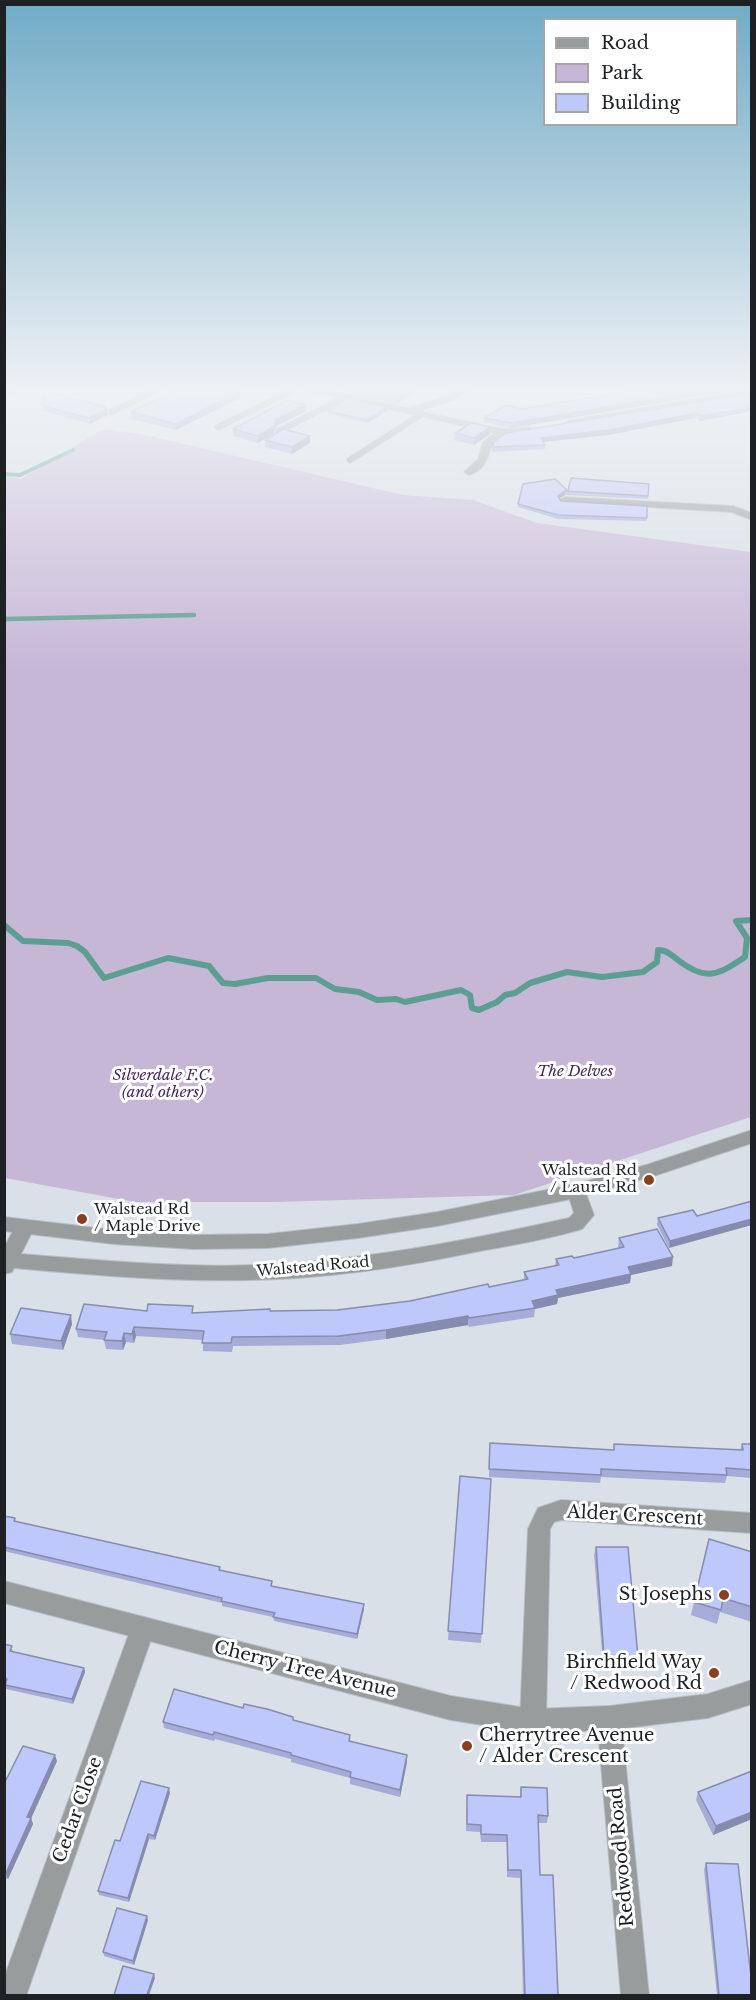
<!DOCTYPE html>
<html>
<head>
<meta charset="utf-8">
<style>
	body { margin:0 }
	#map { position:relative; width:756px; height:2000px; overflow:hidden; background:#d9e0e7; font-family:"Libre Baskerville",serif }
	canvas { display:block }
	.frame { position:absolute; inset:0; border:6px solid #1e2123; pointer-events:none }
	.legend { position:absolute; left:543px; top:18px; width:195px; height:108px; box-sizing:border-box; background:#fff; border:2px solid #a5a6a7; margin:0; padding:8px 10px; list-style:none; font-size:18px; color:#1e2123 }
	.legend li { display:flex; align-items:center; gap:12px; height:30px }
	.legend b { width:30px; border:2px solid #a5a6a7 }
</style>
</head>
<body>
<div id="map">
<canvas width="756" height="2000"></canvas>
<div class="frame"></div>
<ul class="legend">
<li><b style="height:8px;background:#989c9d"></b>Road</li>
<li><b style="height:16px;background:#c7b7d7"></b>Park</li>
<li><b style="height:16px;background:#bfc8fa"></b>Building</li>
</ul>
</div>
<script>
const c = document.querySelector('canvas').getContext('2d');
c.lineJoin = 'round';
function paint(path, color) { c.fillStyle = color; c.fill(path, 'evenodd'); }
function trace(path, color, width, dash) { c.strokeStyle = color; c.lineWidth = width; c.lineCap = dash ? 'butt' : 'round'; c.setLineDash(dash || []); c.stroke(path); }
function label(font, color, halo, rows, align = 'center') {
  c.font = font + ' "Libre Baskerville",serif'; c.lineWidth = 6; c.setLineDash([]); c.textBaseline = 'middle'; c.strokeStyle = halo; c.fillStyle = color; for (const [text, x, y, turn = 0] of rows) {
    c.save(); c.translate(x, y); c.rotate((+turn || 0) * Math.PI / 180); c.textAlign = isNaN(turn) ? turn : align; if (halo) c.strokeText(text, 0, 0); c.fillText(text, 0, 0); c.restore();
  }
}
paint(new Path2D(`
	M103,429L141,434L403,495L473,500L537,523L751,552V1117L514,1195L275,1202H135L5,1178V476L21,479Z`), '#c7b7d7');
trace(new Path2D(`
	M4,474L20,475L73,450`), '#5c9e92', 4);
trace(new Path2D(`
	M4,619L194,615`), '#5c9e92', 4.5);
trace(new Path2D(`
	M4,925L23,941L68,943L77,946L85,952L104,978L168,958L209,966L223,983L235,984L268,978H316L335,989L359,992L377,1000L396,999L405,1002L461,990L470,995L472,1008L479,1010L497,1002L505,995L515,993L530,983L567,972L602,977L643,972L657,962L658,950C667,950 671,955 678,960C706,982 718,975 745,957L747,938L736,921L752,920`), '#5c9e92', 6);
const service = new Path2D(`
	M112,412L155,390
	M218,427L294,390
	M279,431L344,398
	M350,460L422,414`);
const minor = new Path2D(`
	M306,390H324L408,408L447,396L456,390H468L453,400L419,411L502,429L530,427L535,430C523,439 509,430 495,443C485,452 492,467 469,475L464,472L478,459L483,442L494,433Z
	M752,390V395L570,426L565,423L570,420Z
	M565,497L733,506L752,513V520L731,512L561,502L560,500Z
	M576,1184L583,1186L594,1215L582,1229C549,1239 514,1245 480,1251C404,1267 327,1279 250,1280C171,1282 93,1275 14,1268L12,1272L4,1274V1248L17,1223L24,1221L31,1223L34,1228L21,1254C98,1260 176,1268 254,1265C360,1261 465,1241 569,1218L574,1213L567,1191L569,1186Z
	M561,1500L752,1513V1533L561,1520L554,1522L550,1529L546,1721L542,1730L533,1733L524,1730L520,1721L528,1529L538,1508Z
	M143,1617L151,1620L155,1628L27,1993L26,1996H4V1978L131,1628L135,1620Z
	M609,1706L618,1709L621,1718L649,1996H621L597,1718L600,1709Z`);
const tertiary = new Path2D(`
	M752,1130V1143L657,1175L576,1198L437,1226L358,1238L268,1248L193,1249L114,1244L4,1231V1217L114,1230L193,1235L268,1234L358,1224L437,1212L576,1184L646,1165Z
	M4,1581L451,1696L533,1709L609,1706L708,1694L752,1680V1704L708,1718L609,1730L533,1733L451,1720L4,1603Z`);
trace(service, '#b7bec4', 7);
trace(minor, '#b7bec4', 2);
trace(tertiary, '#b7bec4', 2);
trace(service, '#989c9d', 6);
paint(minor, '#989c9d');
paint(tertiary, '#989c9d');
paint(new Path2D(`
	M4,390H15L11,396L4,395Z
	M344,390H419L396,404L358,396V393Z
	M636,390H734L511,428L484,422V418L522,409Z
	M240,391V398L176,430L131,419V412Z
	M752,393L748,412L700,421L695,418L608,435L543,442L545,445V449L492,452V447Z
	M43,406L108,415L90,424L44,411Z
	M387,407V411L367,423L328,414V411Z
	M306,411L277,426L274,433L258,443L233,436V429Z
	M455,433L490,434L474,445L454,440Z
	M265,440L310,443L292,454L265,447Z
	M555,479L568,491L649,484L648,499L565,495L560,498L561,501L647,518L646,521L558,519L518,507V504Z
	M697,1216L669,1248L657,1225L658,1218Z
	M619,1238L672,1266L631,1275L630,1283L558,1298L557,1304L535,1309L534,1317L469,1327L468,1325L386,1339L340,1345L233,1346L232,1352L203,1351V1340L136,1336L134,1343L126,1342L123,1350L106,1349L104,1340L78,1337L76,1329L147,1311L194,1313L337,1310L410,1301L524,1280V1272L555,1266L556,1259L574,1258L619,1248L618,1247Z
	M72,1324L63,1350L12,1344L10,1334Z
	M490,1443L613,1450L614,1444L740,1450L742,1444H752V1478L727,1476L725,1483L601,1477L600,1483L489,1477Z
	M460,1476L491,1479L481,1643L448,1640Z
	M4,1516L15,1518L16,1522L220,1567V1570L272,1586L364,1604V1609L357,1639L274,1621L273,1617L222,1606V1603L4,1551Z
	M709,1539L752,1552V1622L720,1612L717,1624L691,1615Z
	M596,1547L638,1657L636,1665L603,1664L594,1555Z
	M4,1644L13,1650V1652L84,1668L85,1672L73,1704L6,1689L5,1685L6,1683H4Z
	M243,1708L294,1720L407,1762L400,1797L350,1784V1778L291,1762V1759L215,1739L214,1741L164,1728L163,1722Z
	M57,1761L31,1818L33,1824L8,1879L4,1878V1784Z
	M752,1771V1819L713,1835L696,1800L698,1792Z
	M521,1787L548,1816L547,1823H538L540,1875L558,1995H523L520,1878L507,1877V1842H481L480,1832L466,1831L467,1795L520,1797Z
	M170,1793L155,1840L149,1839L129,1902L99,1895L98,1891L120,1841Z
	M706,1863L752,1995H717L704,1870Z
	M148,1920L134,1965L104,1956L103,1952Z`), '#a4acd7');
paint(new Path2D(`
	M10,390H15L11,396Z
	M409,390H419L396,404V398Z
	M709,390H734L511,428V423Z
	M240,391V398L176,430V424Z
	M306,405V411L277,426L274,433L258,443V436L276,419Z
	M752,405V409L749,410L748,412L700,421V416Z
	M387,407V411L367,423V420Z
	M107,409L108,415L90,424L89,418Z
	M696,413L695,418L608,435L541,442V438Z
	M490,427V434L474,445V438Z
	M310,436V443L292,454V447Z
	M565,491V495L558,499V496Z
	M752,1219V1225L669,1248L670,1241Z
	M673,1257L672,1266L631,1275L630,1283L558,1298L557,1304L535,1309L532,1301L556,1290L628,1267Z
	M71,1315L72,1324L63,1350L61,1341Z
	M468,1316V1325L386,1339V1330Z
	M134,1327L136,1336L134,1343L132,1334Z
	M124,1333L126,1342L123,1350L122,1341Z
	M364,1604V1609L357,1639V1634Z
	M84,1668L85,1672L73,1704L72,1699Z
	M55,1755L57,1761L29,1823L27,1817Z
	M407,1755V1762L400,1797V1790Z
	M169,1788L170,1793L155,1840L154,1836Z
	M752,1812V1819L713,1835L716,1826Z
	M31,1818L33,1824L8,1879L6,1873Z
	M148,1834L149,1839L129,1902L128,1898Z
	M147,1916L148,1920L134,1965L133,1961Z
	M154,1974L155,1978L149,1995H147Z`), '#868caf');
const building = new Path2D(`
	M175,390H234L240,391L176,424L131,412Z
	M361,390H409L396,398Z
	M636,390H709L511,423L484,418L506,405L522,409Z
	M50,392L106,407L107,409L89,418L43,406V396Z
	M752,393V405L745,406L749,408L700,416L696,413L609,430L541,438L545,445L492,447L494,442L506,433Z
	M348,398L387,407L367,420L328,411Z
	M287,400L306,405L276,419L274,426L258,436L233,429Z
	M471,423L490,427L474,438L455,433Z
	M283,429L310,436L292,447L265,440Z
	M571,478L649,484L648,496L565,491L558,496L561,501L647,506V518L558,515L518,504L523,484L555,479L568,491Z
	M752,1201V1219L670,1241L658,1218L693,1210L697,1216Z
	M657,1229L673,1257L628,1267L631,1274L556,1290L558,1295L532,1301L535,1308L469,1318L468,1316L386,1330L339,1336L232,1337L231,1343H202L204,1331L134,1327L132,1334L124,1333L122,1341L104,1340L107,1332L76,1329L84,1304L147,1311L148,1304L193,1306L192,1313L270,1309V1311L337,1310L410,1301L488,1284L489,1287L528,1279L524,1272L559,1265L556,1259L572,1256L574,1258L624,1247L619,1238Z
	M21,1308L71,1315L61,1341L10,1334Z
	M490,1443L614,1450V1444L743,1450L742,1444H752V1470L726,1468L727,1475L601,1469V1475L489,1469Z
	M460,1476L491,1479L482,1634L448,1631Z
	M4,1516L15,1518L14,1521L220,1567L219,1570L272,1581L271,1586L364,1604L357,1634L273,1617L275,1613L221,1601L222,1598L4,1547Z
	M709,1539L752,1552V1607L723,1598L721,1610L694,1602Z
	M596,1547H628L638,1657L604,1656Z
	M4,1644L12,1646L10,1651L84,1668L72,1699L5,1685L7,1679H4Z
	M174,1689L243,1708L244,1704L267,1709L293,1717V1720L350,1735L349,1741L407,1755L400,1790L350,1777L351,1772L291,1755V1753L214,1732L213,1735L163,1722Z
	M23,1746L55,1755L27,1817L31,1818L6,1873H4V1784Z
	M752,1771V1812L716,1826L698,1792Z
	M141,1781L169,1788L154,1836L148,1834L128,1898L98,1891L115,1840L120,1841Z
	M521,1787L547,1788L548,1816L538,1815L540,1875H553L558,1995H525L521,1870H508L507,1835L481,1834V1825L467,1824V1795L521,1797Z
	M706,1863L738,1864L752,1985V1995H719Z
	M117,1908L147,1916L133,1961L103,1952Z
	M123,1966L154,1974L147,1995H114Z`);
paint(building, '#bfc8fa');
trace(building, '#868caf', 1.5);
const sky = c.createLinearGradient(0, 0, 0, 670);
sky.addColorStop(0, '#70abc6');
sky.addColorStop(0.58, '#eef1f4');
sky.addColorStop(1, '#eef1f400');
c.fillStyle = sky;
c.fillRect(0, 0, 756, 670);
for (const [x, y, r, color] of [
	[649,1180,6,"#884020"],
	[82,1219,6,"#884020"],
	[724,1595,6,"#884020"],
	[714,1673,6,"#884020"],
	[467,1746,6,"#884020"]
]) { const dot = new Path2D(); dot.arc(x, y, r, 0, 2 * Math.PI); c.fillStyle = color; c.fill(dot); trace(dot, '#fff', 2); }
label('italic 15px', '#46265e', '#fff', [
	["The Delves",575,1072],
	["Silverdale F.C.",163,1076],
	["(and others)",163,1093]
]);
label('15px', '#1e2123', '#fff', [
	["Walstead Rd",637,1171],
	["/ Laurel Rd",637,1188],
	["Walstead Rd",94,1210,"left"],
	["/ Maple Drive",94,1227,"left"]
], 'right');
label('15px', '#1e2123', '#fff', [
	["Walstead Road",313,1267,-5]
]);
label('18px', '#1e2123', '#fff', [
	["Alder Crescent",635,1516,3],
	["Cherry Tree Avenue",305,1670,14],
	["Cedar Close",78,1810,-70],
	["Redwood Road",622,1857,-95]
]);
label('18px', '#1e2123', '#fff', [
	["St Josephs",712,1595],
	["Birchfield Way",702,1663],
	["/ Redwood Rd",702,1684],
	["Cherrytree Avenue",479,1736,"left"],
	["/ Alder Crescent",479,1757,"left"]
], 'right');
</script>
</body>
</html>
